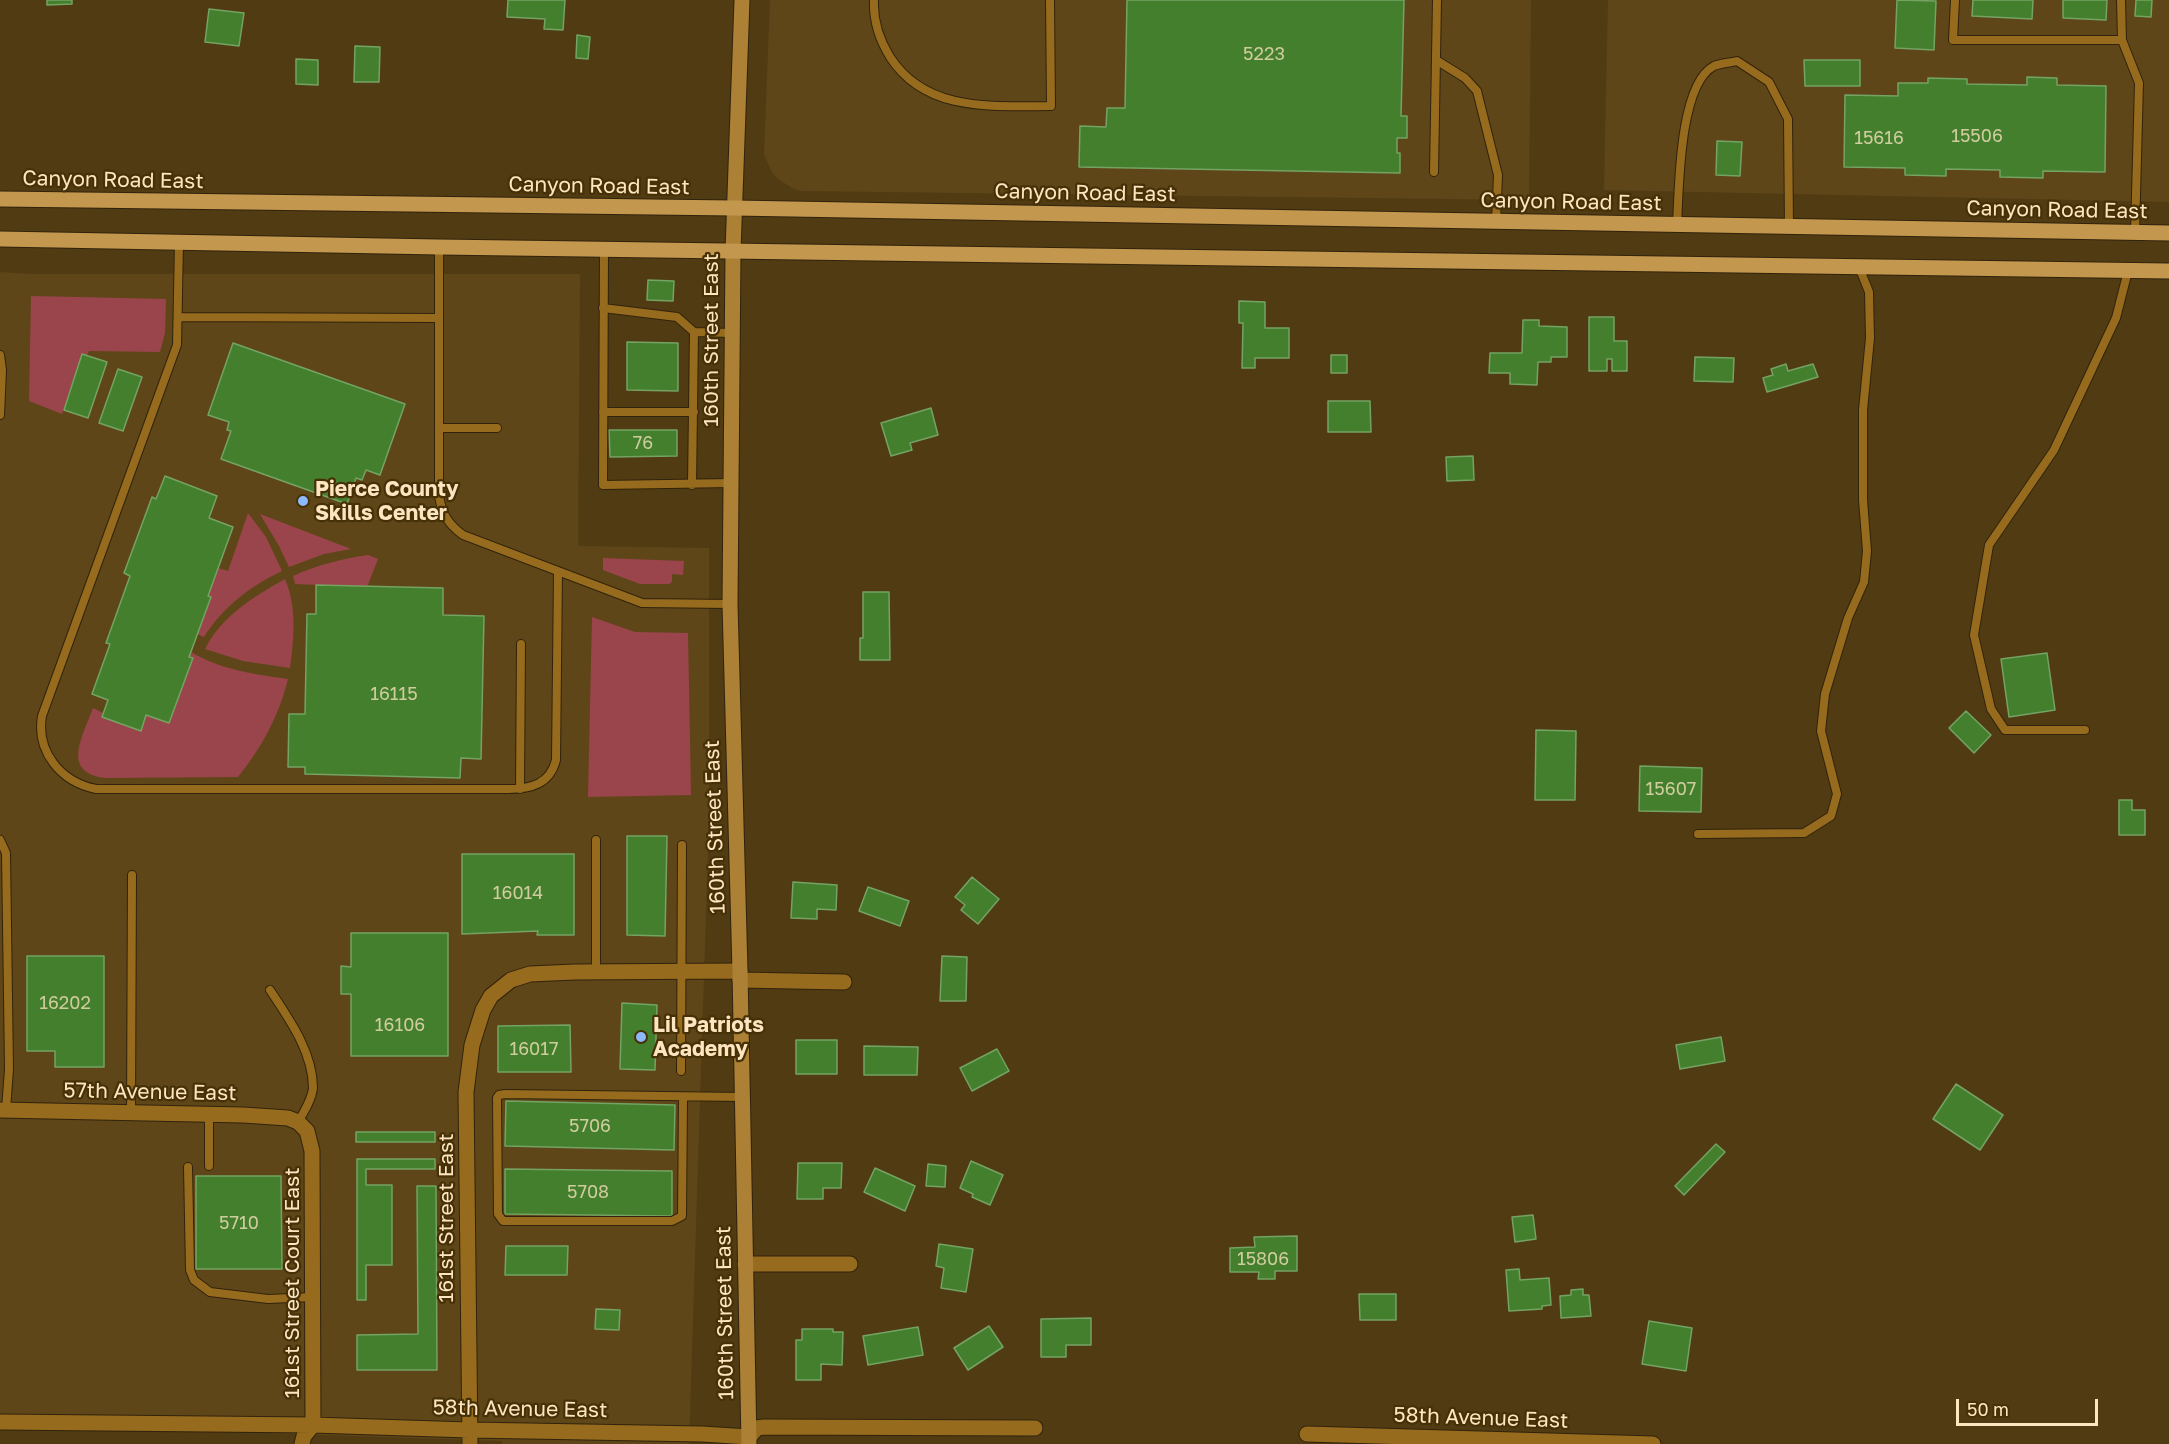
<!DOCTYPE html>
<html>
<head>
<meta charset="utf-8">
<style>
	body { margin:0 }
	#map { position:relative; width:2169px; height:1444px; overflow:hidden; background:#513b13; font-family:"Golos Text",sans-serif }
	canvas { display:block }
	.scale { position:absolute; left:1956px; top:1399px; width:142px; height:27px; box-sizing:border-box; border:3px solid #fde5c2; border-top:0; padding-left:8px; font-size:18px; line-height:21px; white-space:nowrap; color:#fde5c2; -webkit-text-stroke:4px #463006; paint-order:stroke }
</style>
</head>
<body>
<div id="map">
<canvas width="2169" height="1444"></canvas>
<div class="scale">50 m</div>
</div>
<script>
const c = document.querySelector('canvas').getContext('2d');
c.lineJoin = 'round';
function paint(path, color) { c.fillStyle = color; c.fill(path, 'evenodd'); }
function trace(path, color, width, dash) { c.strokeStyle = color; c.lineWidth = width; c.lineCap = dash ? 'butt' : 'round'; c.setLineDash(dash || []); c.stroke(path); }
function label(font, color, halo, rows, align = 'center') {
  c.font = font + ' "Golos Text",sans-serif'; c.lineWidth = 4.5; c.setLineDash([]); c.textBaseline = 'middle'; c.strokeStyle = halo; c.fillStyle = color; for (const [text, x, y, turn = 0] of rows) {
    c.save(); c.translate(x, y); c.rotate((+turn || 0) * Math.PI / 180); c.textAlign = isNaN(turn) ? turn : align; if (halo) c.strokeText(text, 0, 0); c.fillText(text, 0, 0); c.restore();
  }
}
paint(new Path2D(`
	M770,0H1531L1529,200L802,191L794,189L781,181L773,174L764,155Z
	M1608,0H2169V202L1604,190Z
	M0,272L31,274H580L578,546L709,548V819L689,1444H502V1441L176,1430L0,1428Z`), '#5f4619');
paint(new Path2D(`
	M31,296L166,299L165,333L160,352L89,351L87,356L82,354L62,414L29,401Z
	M248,513L266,537L282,571C250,586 223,607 204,637L197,634L211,597L208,596L218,568L228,571Z
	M260,514L351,549L324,554L289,567L279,546Z
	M368,555L378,559L367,587L295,584L293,576C317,565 341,559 368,555Z
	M603,558L684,561L683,575L672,574V582L669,584H640L603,570Z
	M285,579C297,606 294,640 290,668L243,661L205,649C221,617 253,597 285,579Z
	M592,617L635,632L688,633L691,795L588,797Z
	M191,652C221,670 254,674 288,679C279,716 262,747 238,777L106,778C60,773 83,736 93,708L103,713L102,717L140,731L146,715L169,723L192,658L189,657Z`), '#9a454b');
const building = new Path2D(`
	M47,0H72V4L47,5Z
	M508,0H565L563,30L544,29L545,19L507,17Z
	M1127,0H1404L1401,116H1407V138H1397V153H1400V173L1079,167L1080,126L1106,127L1107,108H1125Z
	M1897,0L1936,1L1934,50L1895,48Z
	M1973,0H2033L2032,19L1972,16Z
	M2063,0H2107L2106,20L2063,18Z
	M2136,0H2152L2151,17L2135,16Z
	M209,9L244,13L239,46L205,42Z
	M577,35L590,37L588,59L576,58Z
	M355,46L380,47L379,82H354Z
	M296,59L318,60V85L296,84Z
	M1804,60H1860V86H1805Z
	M2027,77L2057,78V85L2106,86L2105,172L2043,171V178L2000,177V170L1946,169V176L1905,175V168L1844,167L1845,95L1898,96V83H1928V78L1967,79V84L2027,85Z
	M1717,141L1742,142L1740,176L1716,175Z
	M648,280L674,281L673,301L647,300Z
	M1239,301L1265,302V328H1289V358H1255V368H1242L1243,323H1239Z
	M1589,317H1614V341H1627V371H1612V359H1607V371H1589Z
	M1523,320H1539V326L1567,327V357H1551V362H1538L1537,385L1510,384V373H1489L1490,353H1522Z
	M627,342L678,343V391L627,390Z
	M233,343L405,404L380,475L366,470L362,480L356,478L347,504L221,459L231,431L227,430L229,422L208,415Z
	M82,354L107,362L88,418L64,410Z
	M1331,355H1347V373H1331Z
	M1695,357L1734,358L1733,382L1694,381Z
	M1786,364L1788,371L1813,364L1818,377L1767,392L1763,378L1773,375L1771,369Z
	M118,369L142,377L123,431L99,423Z
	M1328,401H1370L1371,432H1328Z
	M931,408L938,435L910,443L912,450L891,456L881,423Z
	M609,430H677V456L610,457Z
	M1473,456L1474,480L1447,481L1446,457Z
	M165,476L217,496L209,518L233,527L208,596L211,597L189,657L193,658L169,723L146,715L141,731L102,717L108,700L92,694L110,644L106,643L130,576L124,573L152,497L156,499Z
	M316,585L443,588V615L484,616L481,759L461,758L460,778L305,774V767H288L289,714H305L307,614H316Z
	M863,592H889L890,660H860V638H863Z
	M2047,653L2055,710L2009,717L2001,659Z
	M1966,711L1991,735L1974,753L1949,728Z
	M1536,730L1576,731L1575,800H1535Z
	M1640,766L1702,768L1701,812L1639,811Z
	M2119,800H2132V810H2145V835H2119Z
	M627,836H667L665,936L627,935Z
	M462,854H574V935H537L538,931L462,934Z
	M972,877L999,899L978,924L961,910L965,905L955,897Z
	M793,882L837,885L836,910L817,909V919L791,918Z
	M868,887L909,901L900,926L859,911Z
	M351,933H448V1056H351V994H341V966L351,967Z
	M27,956H104V1067H55V1051H27Z
	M942,956L967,957L966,1001H940Z
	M622,1003L657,1005L655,1070L620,1069Z
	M570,1025L571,1072H498V1026Z
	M1721,1037L1725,1061L1680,1069L1676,1045Z
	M796,1040H837V1074H796Z
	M864,1046L918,1047L917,1075H864Z
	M997,1049L1009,1071L972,1091L960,1068Z
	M1956,1084L2003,1115L1980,1150L1933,1119Z
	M506,1101L675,1105L674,1150L505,1146Z
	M356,1132H435V1142H356Z
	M1716,1144L1725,1152L1684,1195L1675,1186Z
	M357,1159H435V1169H366V1185H392V1265H366V1300H357Z
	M971,1161L1003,1175L990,1205L972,1197L973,1194L960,1188Z
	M798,1163H842L841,1188H823V1199H797Z
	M928,1164L946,1166L945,1187L926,1186Z
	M875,1168L915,1186L905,1211L864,1192Z
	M505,1169L672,1171V1216L505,1214Z
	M196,1176H281L282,1269H196Z
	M417,1186H436L437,1370H357V1335L418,1334Z
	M1533,1215L1536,1239L1515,1242L1512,1217Z
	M1297,1236V1271H1275V1279H1258L1259,1272H1230V1248L1255,1247L1254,1237Z
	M939,1244L973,1249L966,1292L941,1288L944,1268L936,1266Z
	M506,1246H568L567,1275H505Z
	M1519,1269L1520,1280L1549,1278L1551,1305L1542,1306V1309L1509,1311L1506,1270Z
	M1583,1289V1295H1589L1591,1316L1561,1318L1560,1296L1571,1295V1290Z
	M1359,1294H1396V1320H1360Z
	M596,1309L620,1310L619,1330L595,1329Z
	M1091,1318V1345H1066V1357H1041V1319Z
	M1649,1321L1692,1328L1686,1371L1642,1364Z
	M989,1326L1003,1347L968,1370L954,1348Z
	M918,1327L923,1355L868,1365L863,1336Z
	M802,1329H833V1332H843L842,1365L821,1364V1380H796V1340H802Z`);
paint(building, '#447f2d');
trace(building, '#74a363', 1.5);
const lane = new Path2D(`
	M874,0C873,21 879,39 890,57C926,113 993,106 1051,106L1050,0
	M1955,0L1953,40H2122
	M2121,0L2122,40L2139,83L2135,232
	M1436,60L1465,78L1477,91L1498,175L1496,222
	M1434,172L1437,0
	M1677,225C1679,189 1679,84 1714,66C1721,63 1730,63 1737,61L1769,82L1788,119L1789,227
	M179,242L177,345L42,716C36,752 61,782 96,789H508C531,789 550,784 556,760L558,572
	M439,247V496C442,514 448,524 463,535L642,603L730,604
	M604,249L603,485L731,483
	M603,308L677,317L694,332
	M179,317L439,318
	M0,355L2,370L0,415
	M603,412H694
	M439,428H497
	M692,485L694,332L732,333
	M2085,730H2005L1991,709L1974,635L1989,545L2054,450L2116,318L2128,271
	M520,789L521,644
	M1698,834L1804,833L1831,816L1837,794L1821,731L1825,694L1848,618L1864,582L1867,551L1863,500V410L1870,338L1869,292L1859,267
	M0,840L6,853L9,1069L6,1110
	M596,972V840
	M270,990C289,1019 313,1052 313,1088C312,1099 304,1112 298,1122
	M681,1071L682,845
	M683,1097L682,1216L672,1221H503L498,1214L497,1098L499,1095L505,1094L742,1097
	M131,1113L132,875
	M209,1114V1166
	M188,1167L190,1270L194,1280L210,1292L268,1299L313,1297`);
const street = new Path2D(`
	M740,980L844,982
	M0,1110L243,1115L288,1118L298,1122L307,1131L312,1151L313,1425L304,1436L302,1444
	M745,1264H850
	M0,1422L313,1425L469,1430L702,1434L749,1437L757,1428L764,1427L1035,1428
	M1307,1434L1653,1444
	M470,1444L466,1092L472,1045L483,1010L491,996L511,980L530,974L575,972L740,971`);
const secondary = new Path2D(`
	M742,0L733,251L730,604L740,971L749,1444`);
const primary = new Path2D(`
	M0,199L734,208L2169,233
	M0,239L439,247L2169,271`);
trace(lane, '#31230c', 10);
trace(street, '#31230c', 17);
trace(secondary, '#31230c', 17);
trace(primary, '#31230c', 17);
trace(lane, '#966b1d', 8);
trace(street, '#966b1d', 15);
trace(secondary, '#ac8135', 15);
trace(primary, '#c3974e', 15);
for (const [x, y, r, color] of [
	[303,501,6,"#8cb9fc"],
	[641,1037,6,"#8cb9fc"]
]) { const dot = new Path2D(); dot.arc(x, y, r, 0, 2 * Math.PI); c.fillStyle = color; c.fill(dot); trace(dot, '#463006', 2); }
label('18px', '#cfcc9d', null, [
	["5223",1264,54],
	["15506",1977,136],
	["15616",1879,138],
	["76",643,443],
	["16115",394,694],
	["15607",1671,789],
	["16014",518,893],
	["16202",65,1003],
	["16106",400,1025],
	["16017",534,1049],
	["5706",590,1126],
	["5708",588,1192],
	["5710",239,1223],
	["15806",1263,1259]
]);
label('21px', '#fde5c2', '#463006', [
	["Canyon Road East",113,180,1],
	["Canyon Road East",599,186,1],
	["Canyon Road East",1085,193,1],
	["Canyon Road East",1571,202,1],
	["Canyon Road East",2057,210,1],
	["160th Street East",711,340,-90],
	["160th Street East",715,827,-92],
	["57th Avenue East",150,1092,1],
	["161st Street East",446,1218,-90],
	["161st Street Court East",292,1283,-90],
	["160th Street East",725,1313,-91],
	["58th Avenue East",520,1409,1],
	["58th Avenue East",1481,1418,2]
]);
label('bold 21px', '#fde5c2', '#463006', [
	["Pierce County",315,489],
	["Skills Center",315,513],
	["Lil Patriots",653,1025],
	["Academy",653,1049]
], 'left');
</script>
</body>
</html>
